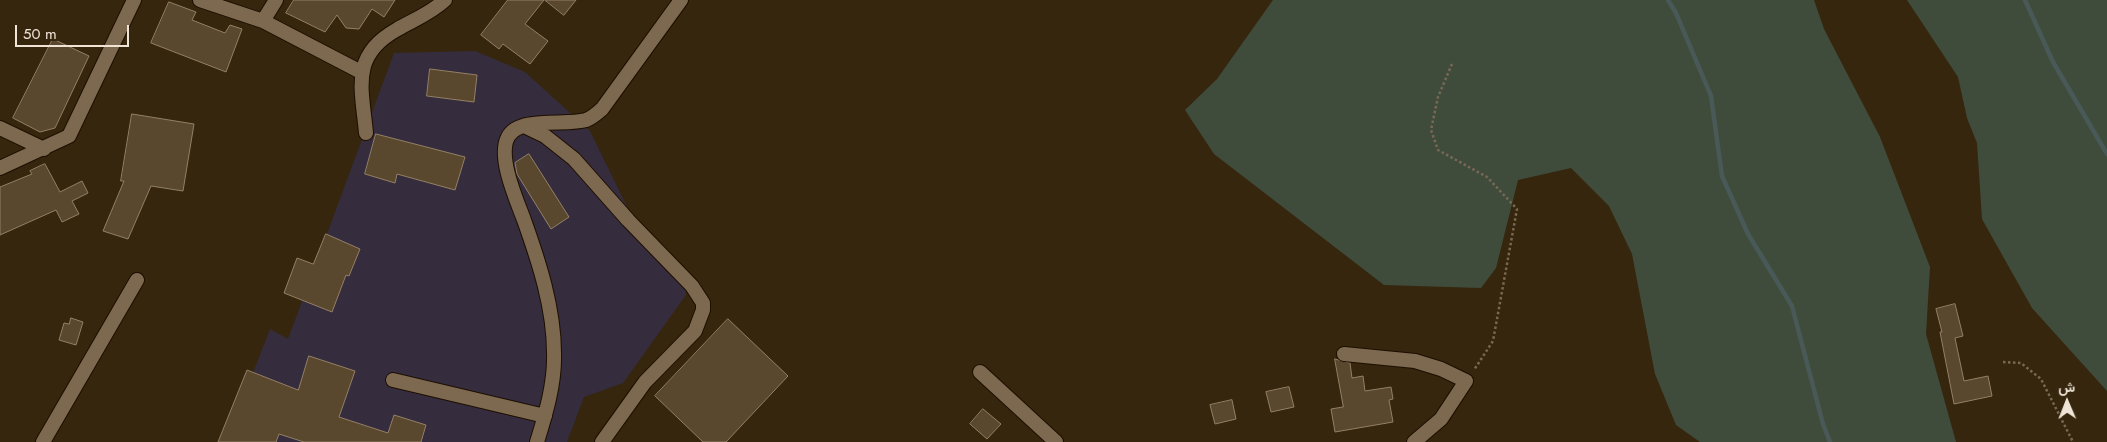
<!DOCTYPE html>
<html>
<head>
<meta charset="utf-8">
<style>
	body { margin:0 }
	#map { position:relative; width:2107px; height:442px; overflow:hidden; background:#36260e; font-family:Jost,Vazirmatn,sans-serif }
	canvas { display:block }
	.north { position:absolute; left:2042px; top:377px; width:50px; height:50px; -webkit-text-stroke:4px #36260e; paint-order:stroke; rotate:359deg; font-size:14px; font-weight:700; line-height:20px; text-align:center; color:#efe4d6 }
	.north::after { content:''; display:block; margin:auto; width:18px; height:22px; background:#efe4d6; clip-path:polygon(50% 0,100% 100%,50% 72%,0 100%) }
	.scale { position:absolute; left:15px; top:25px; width:114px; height:22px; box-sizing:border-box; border:2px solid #efe4d6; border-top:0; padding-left:6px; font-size:15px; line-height:18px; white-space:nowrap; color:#efe4d6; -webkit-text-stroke:4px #36260e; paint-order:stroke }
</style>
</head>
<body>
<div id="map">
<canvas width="2107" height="442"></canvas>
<div class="north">ش</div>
<div class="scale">50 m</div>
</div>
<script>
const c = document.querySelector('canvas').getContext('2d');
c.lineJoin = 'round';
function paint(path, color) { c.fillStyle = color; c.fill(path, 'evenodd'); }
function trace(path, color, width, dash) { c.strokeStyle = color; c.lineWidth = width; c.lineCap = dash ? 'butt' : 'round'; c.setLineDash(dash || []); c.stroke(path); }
paint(new Path2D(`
	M475,51L525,72L590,131L631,215L685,270L686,295L623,383L584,397L567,442H226L270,329L288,339L394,53Z`), '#352d3d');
paint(new Path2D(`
	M1273,0H1814L1824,29L1880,137L1930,267L1926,334L1956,442H1700L1676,425L1655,374L1632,254L1609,206L1571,168L1518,180L1496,268L1481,288L1384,285L1214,154L1185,110L1217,79Z
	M1907,0H2107V391L2032,308L1982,219L1977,143L1967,118L1958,77Z`), '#404c3b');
trace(new Path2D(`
	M1668,0L1676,13L1711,96L1722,176L1748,234L1792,306L1823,424L1830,442
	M2025,0L2053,62L2107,154`), '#485958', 4.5);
const building = new Path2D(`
	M294,0H395L384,17L372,9L359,29L346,28L337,15L325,32L286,13Z
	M508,0H544L525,24L548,41L530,64L503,44L499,49L481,35Z
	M545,0H576L564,15Z
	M169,2L196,12L192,20L225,33L230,25L242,29L226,72L151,43Z
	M53,39L89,56L55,128L40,132L13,118Z
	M430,69L477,75L474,102L427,96Z
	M132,114L194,124L183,191L151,186L128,239L103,231L124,181H121Z
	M376,134L465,157L455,190L397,174L395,183L365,174Z
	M529,154L569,217L551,229L517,174L515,163Z
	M45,164L60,192L82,181L88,193L72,201L79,214L62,222L56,210L0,235V187L32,174L30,171Z
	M326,234L360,249L349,276L346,275L332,312L284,293L297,258L313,264Z
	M1955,304L1963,336L1955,338L1964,381L1988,376L1992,396L1954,404L1940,332H1942L1936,309Z
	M71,318L83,322L76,345L59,340L64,323L69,324Z
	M728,319L788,376L726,442H703L655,396Z
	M309,356L355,371L339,417L388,433L394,415L426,425L421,442H304L279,434L276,442H218L247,370L298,390Z
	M1335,359L1350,363L1352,378L1363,376L1365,391L1391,387L1393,399L1389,400L1393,422L1335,432L1331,409L1343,407Z
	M1289,387L1294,407L1271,412L1266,392Z
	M1232,400L1236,419L1215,424L1210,405Z
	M983,409L1001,424L987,439L970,424Z`);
paint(building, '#59472e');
trace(building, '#938065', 1);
const minor = new Path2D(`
	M200,0L263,21L361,72
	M263,21L276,0
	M524,126L545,136L574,159L628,220L692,286L703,303V310L695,331L645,382L602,442
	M0,128L44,149
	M366,133C362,89 350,56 396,30C413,20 430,14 445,0
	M0,168L69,136L134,0
	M1344,354L1415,361L1441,369L1466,381L1441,419L1414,442
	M980,372L1056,442
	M393,380L545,416
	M43,442L137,280
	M537,442C546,413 555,383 554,353C554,308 539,262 524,220C517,201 497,157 508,137C519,116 566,126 586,120C592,118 597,113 602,109L681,0`);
trace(minor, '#1d0e00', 16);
trace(new Path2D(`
	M1452,64L1438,97L1431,130L1438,150L1487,177L1517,209L1493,341L1474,370
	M2003,362L2021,363L2041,379L2073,442`), '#786955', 2.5, [2.5, 2.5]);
trace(minor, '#7c694f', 14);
</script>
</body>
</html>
